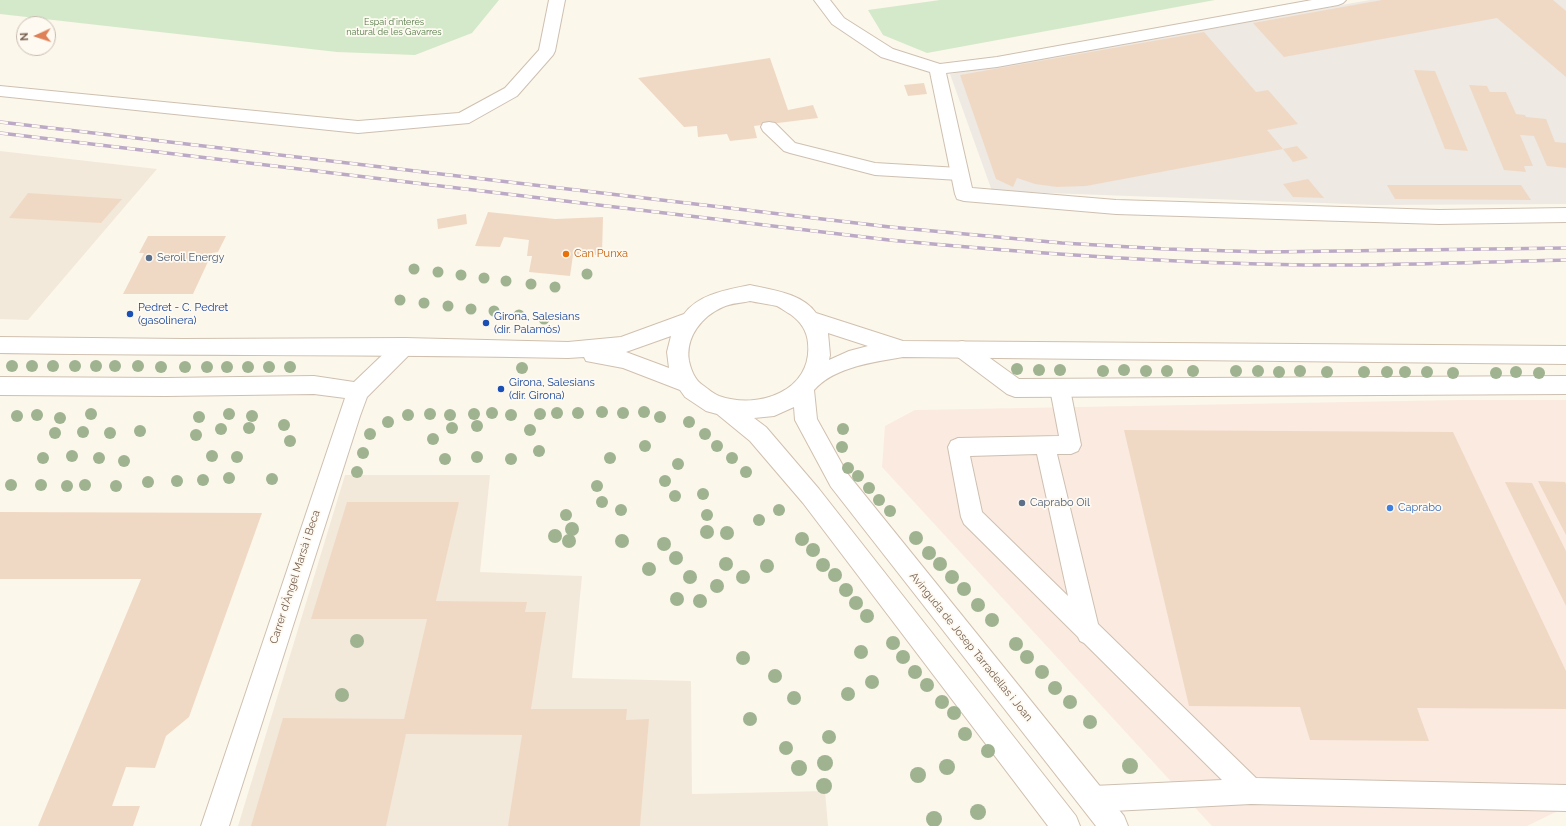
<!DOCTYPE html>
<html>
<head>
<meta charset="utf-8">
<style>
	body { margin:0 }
	#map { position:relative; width:1566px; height:826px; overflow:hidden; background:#fcf7eb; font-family:Raleway,sans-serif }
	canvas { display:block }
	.north { position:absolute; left:16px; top:16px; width:40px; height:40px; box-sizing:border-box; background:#fefaf2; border:1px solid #c8bcb1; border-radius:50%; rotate:267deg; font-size:11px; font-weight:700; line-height:16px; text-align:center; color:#76604f }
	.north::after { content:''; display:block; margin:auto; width:14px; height:18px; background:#de8058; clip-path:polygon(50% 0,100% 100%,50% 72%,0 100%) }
</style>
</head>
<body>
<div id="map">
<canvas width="1566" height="826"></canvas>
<div class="north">N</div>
</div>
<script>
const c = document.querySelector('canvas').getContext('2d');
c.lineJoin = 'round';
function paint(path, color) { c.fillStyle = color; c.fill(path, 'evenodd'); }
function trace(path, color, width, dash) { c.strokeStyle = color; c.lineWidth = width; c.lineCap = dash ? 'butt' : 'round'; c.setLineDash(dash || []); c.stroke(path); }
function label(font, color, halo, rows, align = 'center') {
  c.font = font + ' Raleway,sans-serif'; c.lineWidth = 3.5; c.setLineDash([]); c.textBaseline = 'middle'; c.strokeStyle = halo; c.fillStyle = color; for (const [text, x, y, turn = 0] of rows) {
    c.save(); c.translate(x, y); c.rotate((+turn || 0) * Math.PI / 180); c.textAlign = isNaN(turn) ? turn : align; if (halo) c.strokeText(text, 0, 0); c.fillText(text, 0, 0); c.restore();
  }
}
paint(new Path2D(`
	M0,151L157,169L28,320L0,319Z
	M345,475H490L480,572L582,576L572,678L691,681L692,794L825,791L828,826H238Z`), '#f3e9da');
paint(new Path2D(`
	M1458,400H1566V807L1527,826H1212L882,467L885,426L915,410Z`), '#fbeae0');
paint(new Path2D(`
	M1370,0H1566V204L1377,205L992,191L950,74Z`), '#eee9e3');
paint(new Path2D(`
	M0,0H499L472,33L415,55L337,52L0,14Z
	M940,0H1215L927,53L883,35L868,10Z`), '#d4e9ca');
paint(new Path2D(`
	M1382,0H1553L1566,11V77L1497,18L1284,57L1253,23Z
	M1204,32L1256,92L1268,90L1298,124L1267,130L1283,149L1086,186L1057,187L1035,184L1017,178L1013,187L996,179L960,75Z
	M770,58L788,110L813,105L818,118L754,126L757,138L730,141L727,134L698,137L697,126L684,127L638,78Z
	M1414,70L1435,71L1468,151L1445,149Z
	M924,83L927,94L908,96L904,85Z
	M1469,85L1487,86L1490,92H1506L1516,114L1525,115L1526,117L1546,119L1555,142L1566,143V168L1547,166L1534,136L1520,135L1533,166H1524L1526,172L1504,170Z
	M1297,146L1308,158L1293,162L1283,149Z
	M1308,179L1324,198L1293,197L1283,184Z
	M1387,185H1521L1531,200L1395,199Z
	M28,193L122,199L101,223L9,218Z
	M488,212L555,219L603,217L602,255H573L570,276L529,272L532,256H527L529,240L504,237L500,247L475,246Z
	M466,214L467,224L438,229L437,219Z
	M148,236H226L218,252L212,253L193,294H123L144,253H139Z
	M1124,430L1453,432L1566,671V709L1417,708L1429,741L1310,740L1300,707L1189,706Z
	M1538,481L1565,482L1566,484V535Z
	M1505,482L1532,483L1566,551V606Z
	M347,502H459L436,601L527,602L525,612H546L531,709H627L626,720L649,719L640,826H508L522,735L406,734L386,826H251L283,718L404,719L427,619H311Z
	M0,512L262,513L189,717L166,736L155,768L126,767L112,806H140L133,826H38L141,579H0Z`), '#f0d9c4');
const lane = new Path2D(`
	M769,122L775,123L795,143L875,163L959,168L965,170L967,174L965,178L959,180L875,175L790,153L784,151L763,131L761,127L763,123Z
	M1060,381L1067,383L1070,389L1081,445L1078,451L1071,454H1057L1098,624L1256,778L1566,785V811L1251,804L1093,812L1084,808L1080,799L1084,790L1093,786L1222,780L1084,643L1080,641L1078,637L964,524L961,517L948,447L951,441L958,438L1059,436L1050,389L1053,383ZM1037,454L1068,596L982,512L970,456Z`);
const street = new Path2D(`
	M549,0H565L555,51L553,55L517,96L469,123L358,133L0,96V86L358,121L459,113L505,88L539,50Z
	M814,0H830L844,18L893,49L940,64L997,57L1312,0H1346L1343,3L1338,5L997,67L946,73L972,188L1116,200L1439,210L1566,208V222L1439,224L1116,214L964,201L957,199L955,194L930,72L881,57L832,24Z
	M405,338L412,340L415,346L412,352L367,397L360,416L229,826H201L345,398L314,394L166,396L0,395V377L166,378L314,376L354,382L398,340Z
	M962,341L969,343L1019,379L1566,376V394L1015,397L1007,394L955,355L952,349L955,343Z`);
const secondary = new Path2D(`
	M750,285C772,290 802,293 816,313L903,341L1566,346V364L903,357C874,362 834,367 814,390L817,419L847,473L1124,816L1128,826H1096L831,487L795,420L794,407L774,416L754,418L766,427L819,489L1076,816L1080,826H1048L803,503L750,441L717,414L706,411L685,397L680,390L623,368L586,361L584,357L568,358C379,354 189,356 0,353V337L183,339L405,338L568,342L621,337L684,314C699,294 726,290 750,285ZM750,301C759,303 768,304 777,306C781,308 786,312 790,314C800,321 807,330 808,343C813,391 758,410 719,396C714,394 708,389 704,386C695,381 691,370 689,361C685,337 702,316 723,307C731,303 742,303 750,301ZM828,333L868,346L849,351L829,360L830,355ZM671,336L667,352L669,368L626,352Z`);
trace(lane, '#cec0b1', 2);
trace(street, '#cec0b1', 2);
trace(secondary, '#d0c0af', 2);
paint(lane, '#fff');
paint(street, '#fff');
paint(secondary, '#fff');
const rail = new Path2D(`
	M0,122L890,227L1062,243L1165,249L1265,252L1566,248
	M0,133L889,240C1027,253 1165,263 1304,265C1391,266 1479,262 1566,260`);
trace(rail, '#bba9c6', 3.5);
trace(rail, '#fefaf2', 2.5, [8]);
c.fillStyle = '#9fb391';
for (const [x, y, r] of [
	[414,269,5.5],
	[438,272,5.5],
	[587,274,5.5],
	[461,275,5.5],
	[484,278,5.5],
	[506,281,5.5],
	[531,284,5.5],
	[555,287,5.5],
	[400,300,5.5],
	[424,303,5.5],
	[448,306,5.5],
	[471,309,5.5],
	[494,311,5.5],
	[519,315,5.5],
	[544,319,5.5],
	[12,366,6],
	[32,366,6],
	[53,366,6],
	[75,366,6],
	[96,366,6],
	[115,366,6],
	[138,366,6],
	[161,367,6],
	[185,367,6],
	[207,367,6],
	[227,367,6],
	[248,367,6],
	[269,367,6],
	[290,367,6],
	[522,368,6],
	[1017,369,6],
	[1039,370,6],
	[1060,370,6],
	[1124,370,6],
	[1103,371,6],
	[1146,371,6],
	[1167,371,6],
	[1193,371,6],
	[1236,371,6],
	[1258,371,6],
	[1300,371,6],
	[1279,372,6],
	[1327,372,6],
	[1364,372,6],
	[1387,372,6],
	[1405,372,6],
	[1427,372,6],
	[1516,372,6],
	[1453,373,6],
	[1496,373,6],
	[1539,373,6],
	[602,412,6],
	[644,412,6],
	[492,413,6],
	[557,413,6],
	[578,413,6],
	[623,413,6],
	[91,414,6],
	[229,414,6],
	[430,414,6],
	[474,414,6],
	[540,414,6],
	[37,415,6],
	[408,415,6],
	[450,415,6],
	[511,415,6],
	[17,416,6],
	[252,416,6],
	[199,417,6],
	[660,417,6],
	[60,418,6],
	[388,422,6],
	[689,422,6],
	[284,425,6],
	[477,426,6],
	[249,428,6],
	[452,428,6],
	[221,429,6],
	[843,429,6],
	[530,430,6],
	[140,431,6],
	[83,432,6],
	[55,433,6],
	[110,433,6],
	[370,434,6],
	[705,434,6],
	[196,435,6],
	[433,439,6],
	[290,441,6],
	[645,446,6],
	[717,446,6],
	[842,447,6],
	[539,451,6],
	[363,453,6],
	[72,456,6],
	[212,456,6],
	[237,457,6],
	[477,457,6],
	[43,458,6],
	[99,458,6],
	[610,458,6],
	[732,458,6],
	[445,459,6],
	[511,459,6],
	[124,461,6],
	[678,464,6],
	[848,468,6],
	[357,472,6],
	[746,472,6],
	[858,476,6],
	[229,478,6],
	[272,479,6],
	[203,480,6],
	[177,481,6],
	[665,481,6],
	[148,482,6],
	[11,485,6],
	[41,485,6],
	[85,485,6],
	[67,486,6],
	[116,486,6],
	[597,486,6],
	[869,488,6],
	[703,494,6],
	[675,496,6],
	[879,500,6],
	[602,502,6],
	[621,510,6],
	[779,510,6],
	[890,511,6],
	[566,515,6],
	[707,515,6],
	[759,520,6],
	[572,529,7],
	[707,532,7],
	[727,533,7],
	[555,536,7],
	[916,538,7],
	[802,539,7],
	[569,541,7],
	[622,541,7],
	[664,544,7],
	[813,550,7],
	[929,553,7],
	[676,558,7],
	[726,564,7],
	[940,564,7],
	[823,565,7],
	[767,566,7],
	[649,569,7],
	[835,575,7],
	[690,577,7],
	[743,577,7],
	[952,577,7],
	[717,586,7],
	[964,589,7],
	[846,590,7],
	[677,599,7],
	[700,601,7],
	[856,603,7],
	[978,605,7],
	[867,616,7],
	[992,620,7],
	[357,641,7],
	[893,643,7],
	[1016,644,7],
	[861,652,7],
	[903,657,7],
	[1027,657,7],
	[743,658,7],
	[915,672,7],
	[1042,672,7],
	[775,676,7],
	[872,682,7],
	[927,685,7],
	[1055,688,7],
	[848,694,7],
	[342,695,7],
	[794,698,7],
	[942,702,7],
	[1070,702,7],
	[954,713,7],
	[750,719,7],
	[1090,722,7],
	[965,734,7],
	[829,737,7],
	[786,748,7],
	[988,751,7],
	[825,763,8],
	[1130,766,8],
	[947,767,8],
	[799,768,8],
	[918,775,8],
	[824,786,8],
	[978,812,8],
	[934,819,8]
]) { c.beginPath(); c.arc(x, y, r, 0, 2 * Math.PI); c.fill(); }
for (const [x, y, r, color] of [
	[566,254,4,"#e8710a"],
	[149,258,4,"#5c6f8a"],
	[130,314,4,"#1a4fb4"],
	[486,323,4,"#1a4fb4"],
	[501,389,4,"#1a4fb4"],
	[1022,503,4,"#5c6f8a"],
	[1390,508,4,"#3f7fe0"]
]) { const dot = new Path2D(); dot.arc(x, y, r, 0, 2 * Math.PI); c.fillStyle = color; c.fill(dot); trace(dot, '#fefaf2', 1.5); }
label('9px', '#537b47', '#fefaf2', [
	["Espai d'interès",394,22],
	["natural de les Gavarres",394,32]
]);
label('11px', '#c56008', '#fefaf2', [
	["Can Punxa",574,254]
], 'left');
label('11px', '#4e5e75', '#fefaf2', [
	["Seroil Energy",157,258],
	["Caprabo Oil",1030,503]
], 'left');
label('11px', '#164399', '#fefaf2', [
	["Pedret - C. Pedret",138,308],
	["(gasolinera)",138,321],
	["Girona, Salesians",494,317],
	["(dir. Palamós)",494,330],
	["Girona, Salesians",509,383],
	["(dir. Girona)",509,396]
], 'left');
label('11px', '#366cbe', '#fefaf2', [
	["Caprabo",1398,508]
], 'left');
label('11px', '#76604f', '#fefaf2', [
	["Carrer d'Àngel Marsà i Beca",295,577,-72],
	["Avinguda de Josep Tarradellas i Joan",971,647,51]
]);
</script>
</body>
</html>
